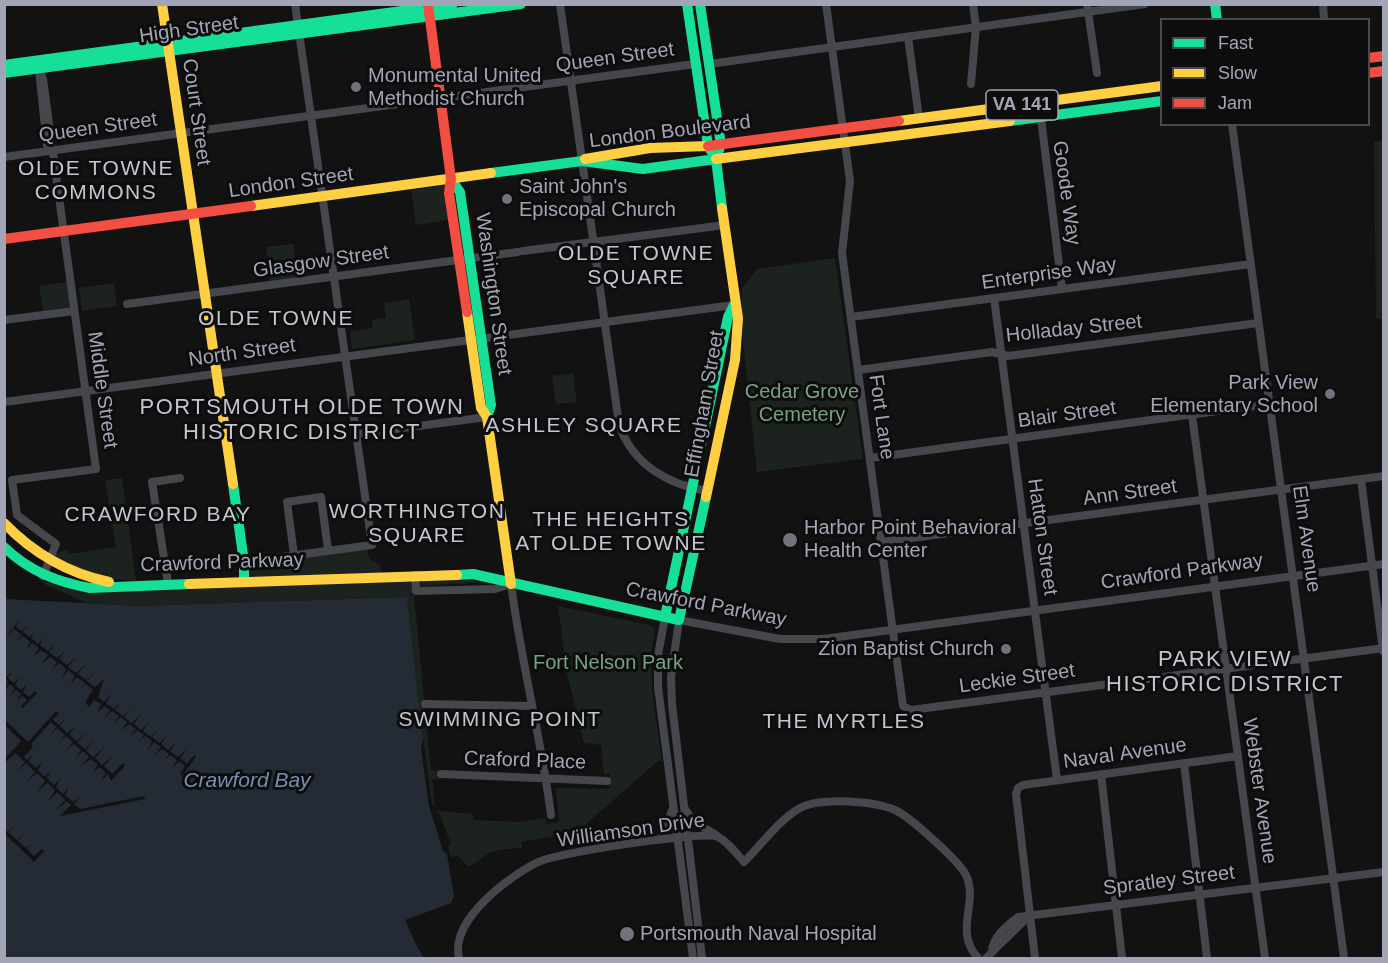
<!DOCTYPE html>
<html>
<head>
<meta charset="utf-8">
<style>
	body { margin:0 }
	#map { position:relative; width:1388px; height:963px; overflow:hidden; background:#121213; font-family:Helvetica,sans-serif }
	canvas { display:block }
	.frame { position:absolute; inset:0; border:6px solid #a2a5b5; pointer-events:none }
	.legend { position:absolute; left:1160px; top:18px; width:210px; height:108px; box-sizing:border-box; background:#0d0d0e; border:2px solid #494a51; margin:0; padding:8px 10px; list-style:none; font-size:18px; color:#a2a5b5 }
	.legend li { display:flex; align-items:center; gap:12px; height:30px }
	.legend b { width:30px; border:2px solid #494a51 }
</style>
</head>
<body>
<div id="map">
<canvas width="1388" height="963"></canvas>
<div class="frame"></div>
<ul class="legend">
<li><b style="height:8px;background:#16e098"></b>Fast</li>
<li><b style="height:8px;background:#ffcf43"></b>Slow</li>
<li><b style="height:8px;background:#f24e42"></b>Jam</li>
</ul>
</div>
<script>
const c = document.querySelector('canvas').getContext('2d');
c.lineJoin = 'round';
function paint(path, color) { c.fillStyle = color; c.fill(path, 'evenodd'); }
function trace(path, color, width, dash) { c.strokeStyle = color; c.lineWidth = width; c.lineCap = dash ? 'butt' : 'round'; c.setLineDash(dash || []); c.stroke(path); }
function label(font, color, halo, rows, align = 'center') {
  c.font = font + ' Helvetica,sans-serif'; c.lineWidth = 6; c.setLineDash([]); c.textBaseline = 'middle'; c.strokeStyle = halo; c.fillStyle = color; for (const [text, x, y, turn = 0] of rows) {
    c.save(); c.translate(x, y); c.rotate((+turn || 0) * Math.PI / 180); c.textAlign = isNaN(turn) ? turn : align; if (halo) c.strokeText(text, 0, 0); c.fillText(text, 0, 0); c.restore();
  }
}
paint(new Path2D(`
	M1383,140H1384L1383,320L1376,318L1374,142Z
	M445,185L449,220L416,225L411,190Z
	M293,244L298,278L270,282L266,247Z
	M835,258L863,459L757,472L742,331V288L757,269Z
	M67,282L70,307L43,311L39,286Z
	M114,283L117,306L82,311L79,288Z
	M409,299L415,340L352,349L350,331L373,328L372,320L386,318L384,303Z
	M573,373L577,402L556,404L552,376Z
	M122,478L136,581L99,578L55,560L56,554L66,549L69,554L116,547L105,480Z
	M366,548L370,559L380,565L383,580L454,578L487,582L420,586L409,596L414,595L431,770L441,771V779H432L435,805H430L407,597L140,606L87,603L44,584L46,581L80,589L253,584L254,576L250,571L255,560Z
	M558,606L653,626L655,630C646,675 656,717 662,761L657,762L577,832L522,842V848C511,849 499,848 488,854C480,858 478,864 468,866L458,856L448,857L437,811L473,814V820L520,822L545,818L546,824L559,822L556,788L609,789L610,774H604L601,745L584,743L567,673Z`), '#1c231e');
paint(new Path2D(`
	M407,597L430,805L444,834L457,900L453,904L407,921L427,958H5V599L140,606Z`), '#252b35');
paint(new Path2D(`
	M20,619L16,627L22,631L28,625L23,632L30,637L35,630L31,638L38,644L44,637L40,645L48,651L56,643L49,652L57,658L66,650L59,659L67,665L76,657L68,667L76,673L85,665L78,674L86,680L95,672L87,681L95,687L104,679L98,697L104,702L112,693L106,703L114,709L122,701L115,710L123,716L131,707L124,717L132,723L141,714L134,724L141,730L150,721L143,731L151,737L159,728L152,737L159,743L168,735L161,744L168,750L177,742L170,751L178,757L187,749L180,758L187,764L194,755L196,757L182,776L180,774L185,766L179,761L172,769L177,760L170,755L163,762L169,754L162,749L154,756L161,747L154,742L147,751L152,741L145,736L137,743L144,735L137,730L129,737L136,729L129,724L121,731L127,722L120,717L112,725L119,716L112,711L104,718L110,710L105,706L97,713L101,704L94,700L89,707L85,702L93,690L86,684L78,691L85,683L77,677L70,685L75,676L68,670L62,679L66,669L59,663L51,671L57,662L50,657L42,664L48,655L41,650L33,657L39,648L32,643L26,650L30,642L23,636L16,642L22,635L14,629L6,637Z
	M12,670L8,678L14,683L20,677L15,685L21,690L27,684L23,692L29,697L35,691L37,693L23,708L21,706L27,700L22,696L16,702L21,694L16,690L10,696L15,689L10,684L5,690L8,683L5,675L7,677Z
	M56,711L59,713L53,720L59,725L66,717L60,726L67,733L76,726L69,734L76,741L86,732L77,742L85,749L95,740L86,750L93,757L105,747L95,758L102,765L114,755L104,766L112,774L123,763L125,766L111,781L108,774L100,782L106,773L99,767L92,774L98,765L91,759L82,765L89,757L83,751L75,759L81,750L74,744L66,750L73,742L66,736L58,743L65,735L57,728L50,736L56,727L51,722L31,744L33,747L24,757L27,760L33,754L29,761L36,768L42,762L38,770L45,777L51,770L47,778L54,785L60,779L56,787L63,794L69,787L65,795L73,802L80,797L74,804L80,809L144,796L145,799L60,816L71,805L67,801L56,810L65,800L57,792L48,802L55,790L47,783L37,792L45,781L37,773L26,782L35,772L26,763L16,772L25,762L15,753L5,763V759L21,741L5,725V720L28,742Z
	M423,738L432,805L433,811L440,814L451,844L448,846L460,900L458,904L407,921L427,958H424L417,947L405,920L451,903L454,896L447,854L443,851L429,806L421,749Z
	M13,826L9,833L17,840L23,835L18,841L26,848L32,844L27,849L34,856L42,849L44,851L34,862L5,834V829L8,832Z`), '#121213');
trace(new Path2D(`
	M560,4L619,424C632,464 668,485 708,491
	M826,4L850,181L842,253L903,706L911,710L1384,648
	M1087,4L1097,73
	M1323,4L1324,20
	M908,37L919,118
	M709,64L1145,4
	M39,68L43,79L96,469L12,480L17,515L56,544L43,576
	M39,70L47,145L51,151
	M971,84L976,27L973,4
	M1039,102L1062,289
	M1232,124L1344,958
	M4,157L695,64
	M523,251L725,225
	M994,298L1057,780
	M127,304L518,252
	M851,317L1251,264
	M4,320L74,311
	M858,370L992,352L1008,356L1258,323
	M4,402L734,305
	M1192,415L1265,958
	M357,434L487,417
	M870,458L1269,404
	M1361,479L1383,651
	M881,542L1384,476
	M294,555L287,502L321,497L328,550
	M244,562L372,545L295,4
	M415,575L416,591L495,589L511,584C521,662 541,737 551,815
	M168,583L152,482L180,478
	M665,617L658,655V687L693,958
	M425,704L532,706
	M1184,763L1207,958
	M441,774L607,781
	M1101,774L1122,958
	M685,809L693,821L716,835
	M661,839L673,808
	M992,952C992,937 1007,926 1018,917L1384,872
	M459,958C450,920 508,877 538,862C555,853 704,830 718,837C727,841 737,854 744,862C761,845 779,820 800,808C821,797 874,801 895,810C909,816 959,861 966,875C979,903 953,930 978,958
	M702,958L672,704L671,677L679,620L780,639H823L1384,564
	M986,958L1029,916
	M1035,958L1016,794L1018,788L1023,785L1238,756`), '#46474c', 8);
trace(new Path2D(`
	M687,4L708,146L711,151
	M700,4L721,145L719,150
	M1215,4L1217,20
	M4,65L453,4
	M4,73L521,4
	M1010,121L1162,101
	M491,173L582,161L643,169L716,159L722,208
	M451,179L460,192L491,405L487,417
	M233,484L244,562V580
	M4,547C29,571 57,582 90,588L189,584
	M457,575L473,574L679,620L706,497
	M665,617L728,317L734,305`), '#16e098', 10);
trace(new Path2D(`
	M162,4L233,484
	M899,121L1162,86
	M585,159L650,148L708,146
	M716,159L1010,121
	M251,206L491,173
	M467,312L481,408L487,417L511,584
	M706,497L735,360L738,318L722,208
	M4,523C34,554 67,573 109,582
	M189,584L457,575`), '#ffcf43', 10);
trace(new Path2D(`
	M428,4L451,179L449,193L467,312
	M1368,58L1384,56
	M1368,73L1384,71
	M708,146L899,121
	M4,239L251,206`), '#f24e42', 10);
for (const [x, y, r, color] of [
	[356,87,6,"#70727c"],
	[507,199,6,"#70727c"],
	[1330,394,6,"#70727c"],
	[790,540,8,"#70727c"],
	[1006,649,6,"#70727c"],
	[627,934,8,"#70727c"]
]) { const dot = new Path2D(); dot.arc(x, y, r, 0, 2 * Math.PI); c.fillStyle = color; c.fill(dot); trace(dot, '#0d0d0e', 2); }
for (const [x, y, w] of [
	[1022,105,72]
]) { const box = new Path2D(); box.roundRect(x - w / 2, y - 15, w, 30, 4.5); c.fillStyle = '#0d0d0e'; c.fill(box); trace(box, '#a2a5b5', 1.5); }
label('bold 18px', '#a2a5b5', null, [
	["VA 141",1022,105]
]);
label('20px', '#a2a5b5', '#0d0d0e', [
	["High Street",189,30,-8],
	["Queen Street",615,58,-8],
	["Court Street",196,112,82],
	["Queen Street",98,128,-8],
	["London Boulevard",670,132,-7],
	["London Street",291,183,-8],
	["Goode Way",1066,193,82],
	["Glasgow Street",321,262,-8],
	["Enterprise Way",1049,274,-8],
	["Washington Street",493,294,82],
	["Holladay Street",1074,329,-6],
	["North Street",242,353,-8],
	["Middle Street",102,390,82],
	["Effingham Street",705,404,-80],
	["Blair Street",1067,415,-8],
	["Fort Lane",881,417,82],
	["Ann Street",1130,493,-8],
	["Hatton Street",1042,537,82],
	["Elm Avenue",1306,539,82],
	["Crawford Parkway",222,563,-2],
	["Crawford Parkway",1182,572,-8],
	["Crawford Parkway",706,605,11],
	["Leckie Street",1017,679,-8],
	["Naval Avenue",1125,754,-8],
	["Craford Place",525,761,2],
	["Webster Avenue",1259,791,82],
	["Williamson Drive",631,831,-8],
	["Spratley Street",1169,881,-7]
]);
label('20px', '#a2a5b5', '#0d0d0e', [
	["Monumental United",368,76],
	["Methodist Church",368,99],
	["Saint John's",519,187],
	["Episcopal Church",519,210],
	["Park View",1318,383,"right"],
	["Elementary School",1318,406,"right"],
	["Harbor Point Behavioral",804,528],
	["Health Center",804,551],
	["Zion Baptist Church",994,649,"right"],
	["Portsmouth Naval Hospital",640,934]
], 'left');
label('20px', '#77a280', '#0d0d0e', [
	["Cedar Grove",802,392],
	["Cemetery",802,415],
	["Fort Nelson Park",608,663]
]);
c.letterSpacing = '1.5px';
label('21px', '#c3c5d1', '#0d0d0e', [
	["OLDE TOWNE",96,169],
	["COMMONS",96,193],
	["OLDE TOWNE",636,254],
	["SQUARE",636,278],
	["OLDE TOWNE",276,319],
	["ASHLEY SQUARE",584,426],
	["WORTHINGTON",417,512],
	["SQUARE",417,536],
	["CRAWFORD BAY",158,515],
	["THE HEIGHTS",611,520],
	["AT OLDE TOWNE",611,544],
	["SWIMMING POINT",500,720],
	["THE MYRTLES",844,722]
]);
c.letterSpacing = '0px';
label('italic 21px', '#768eb3', '#0d0d0e', [
	["Crawford Bay",247,781]
]);
c.letterSpacing = '1.5px';
label('22px', '#c3c5d1', '#0d0d0e', [
	["PORTSMOUTH OLDE TOWN",302,408],
	["HISTORIC DISTRICT",302,433],
	["PARK VIEW",1225,660],
	["HISTORIC DISTRICT",1225,685]
]);
c.letterSpacing = '0px';
</script>
</body>
</html>
